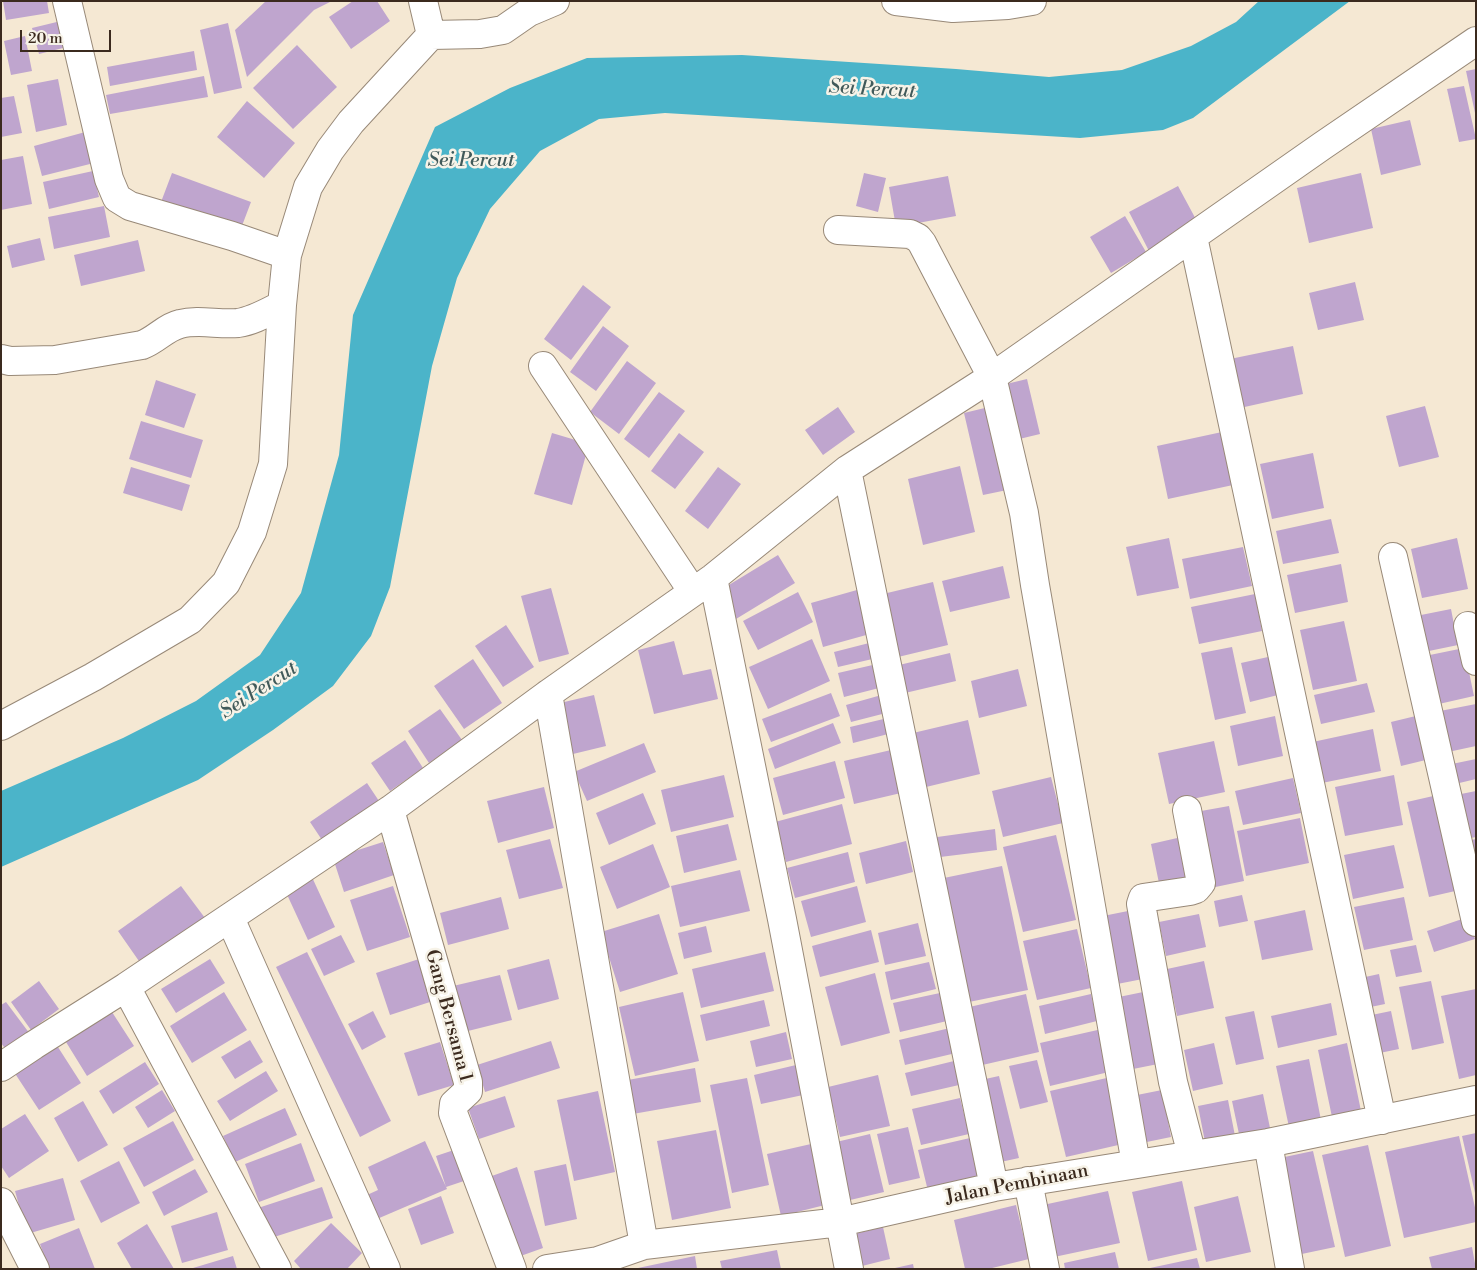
<!DOCTYPE html>
<html>
<head>
<meta charset="utf-8">
<style>
	body { margin:0 }
	#map { position:relative; width:1477px; height:1270px; overflow:hidden; background:#f5e8d3; font-family:"Libre Bodoni",serif }
	canvas { display:block }
	.frame { position:absolute; inset:0; border:2px solid #3b2a1e; pointer-events:none }
	.scale { position:absolute; left:20px; top:30px; width:91px; height:22px; box-sizing:border-box; border:2px solid #3b2a1e; border-top:0; padding-left:6px; font-size:15px; line-height:18px; white-space:nowrap; color:#3b2a1e; -webkit-text-stroke:4px #f7f3e8; paint-order:stroke }
</style>
</head>
<body>
<div id="map">
<canvas width="1477" height="1270"></canvas>
<div class="frame"></div>
<div class="scale">20 m</div>
</div>
<script>
const c = document.querySelector('canvas').getContext('2d');
c.lineJoin = 'round';
function paint(path, color) { c.fillStyle = color; c.fill(path, 'evenodd'); }
function trace(path, color, width, dash) { c.strokeStyle = color; c.lineWidth = width; c.lineCap = dash ? 'butt' : 'round'; c.setLineDash(dash || []); c.stroke(path); }
function label(font, color, halo, rows, align = 'center') {
  c.font = font + ' "Libre Bodoni",serif'; c.lineWidth = 5; c.setLineDash([]); c.textBaseline = 'middle'; c.strokeStyle = halo; c.fillStyle = color; for (const [text, x, y, turn = 0] of rows) {
    c.save(); c.translate(x, y); c.rotate((+turn || 0) * Math.PI / 180); c.textAlign = isNaN(turn) ? turn : align; if (halo) c.strokeText(text, 0, 0); c.fillText(text, 0, 0); c.restore();
  }
}
paint(new Path2D(`
	M1259,1H1350L1193,118L1163,130L1080,138L665,113L599,119L540,151L490,209L457,278L432,366L390,587L371,636L333,686L273,730L198,780L1,867V791L123,738L196,701L260,655L301,593L339,455L353,315L435,127L510,88L587,58L742,55L956,69L1049,77L1122,70L1191,46L1236,22Z`), '#4bb4c9');
paint(new Path2D(`
	M3,1H47L49,13L6,20Z
	M266,1H332L314,10L247,77L235,30Z
	M353,1H377L390,21L351,49L329,17Z
	M65,20L71,46L39,54L32,28Z
	M228,23L242,88L214,94L200,30Z
	M25,36L32,71L11,75L4,41Z
	M297,45L337,87L293,129L253,88Z
	M194,51L197,70L110,86L107,67Z
	M1476,69V113H1475L1466,71Z
	M204,76L208,97L110,114L106,95Z
	M58,79L67,125L36,132L27,85Z
	M1464,86L1476,139L1459,142L1447,89Z
	M14,96L22,133L1,137V98Z
	M247,101L295,143L264,178L217,137Z
	M1410,120L1421,165L1381,175L1371,129Z
	M89,131L98,162L42,176L34,146Z
	M23,156L32,204L1,210V160Z
	M93,171L99,197L49,209L43,182Z
	M172,173L251,202L240,231L161,202Z
	M864,173L886,178L878,212L856,206Z
	M1361,173L1373,228L1309,243L1297,188Z
	M948,176L956,216L896,227L889,187Z
	M1178,186L1199,225L1149,251L1129,212Z
	M104,206L110,237L54,249L48,217Z
	M1125,216L1146,252L1111,273L1090,237Z
	M40,238L45,260L12,268L7,246Z
	M138,240L145,271L81,286L74,255Z
	M1355,282L1364,320L1318,330L1309,293Z
	M583,285L611,307L571,360L544,339Z
	M603,326L629,346L596,391L570,372Z
	M1293,346L1303,394L1240,408L1230,359Z
	M627,361L656,383L619,434L590,412Z
	M1027,379L1040,434L1011,441L998,386Z
	M156,380L196,394L184,428L145,415Z
	M659,392L685,411L649,458L624,439Z
	M993,406L1012,489L983,495L964,413Z
	M1425,406L1439,457L1399,467L1386,416Z
	M838,407L855,432L823,455L805,430Z
	M141,421L203,440L191,478L129,459Z
	M1222,432L1233,485L1168,499L1157,446Z
	M552,433L589,444L572,505L534,494Z
	M679,433L704,452L675,489L651,471Z
	M1313,453L1324,508L1272,519L1260,464Z
	M960,466L975,532L923,545L908,479Z
	M131,467L190,485L182,511L123,493Z
	M718,467L741,484L708,529L685,511Z
	M1331,519L1339,553L1283,564L1276,531Z
	M1169,538L1179,588L1137,596L1126,547Z
	M1457,538L1468,589L1422,598L1411,549Z
	M1243,547L1252,586L1190,599L1182,559Z
	M778,555L795,583L736,619L719,591Z
	M1341,564L1348,602L1295,613L1287,575Z
	M1003,566L1010,598L950,612L942,581Z
	M933,582L948,645L898,657L883,594Z
	M551,588L569,654L539,662L521,596Z
	M864,588L877,632L823,647L811,603Z
	M798,592L813,622L758,650L743,621Z
	M1255,594L1262,631L1199,644L1191,607Z
	M1451,609L1458,645L1424,652L1416,616Z
	M1344,621L1357,681L1313,690L1300,630Z
	M506,625L534,667L503,687L475,646Z
	M812,639L830,681L768,709L749,667Z
	M674,641L683,675L711,669L718,699L654,714L638,650Z
	M877,641L881,657L838,667L834,652Z
	M1232,647L1246,713L1215,720L1201,653Z
	M1464,648L1474,696L1430,706L1420,657Z
	M950,653L956,681L905,693L899,665Z
	M1277,655L1286,693L1250,702L1241,663Z
	M473,659L502,703L464,729L434,686Z
	M877,664L883,687L844,697L838,673Z
	M1018,669L1027,706L979,718L971,681Z
	M1367,683L1375,712L1321,724L1314,695Z
	M831,693L840,716L771,742L762,719Z
	M885,694L890,712L851,722L846,705Z
	M594,695L606,746L573,754L560,703Z
	M1476,704V746L1448,752L1440,711Z
	M440,709L462,740L429,763L408,731Z
	M1424,714L1434,758L1401,766L1391,722Z
	M1275,716L1283,756L1238,766L1230,726Z
	M892,717L896,732L853,743L850,727Z
	M968,720L980,774L926,787L913,733Z
	M833,723L841,743L775,769L768,749Z
	M1373,729L1381,771L1317,784L1308,743Z
	M405,740L423,768L390,791L371,763Z
	M1214,741L1225,792L1169,804L1158,753Z
	M644,743L656,772L587,801L574,772Z
	M891,750L901,793L854,804L844,761Z
	M1476,759V779L1451,785L1447,765Z
	M835,761L845,798L783,815L773,778Z
	M724,775L734,817L671,832L661,790Z
	M1394,775L1403,825L1345,836L1335,787Z
	M1051,777L1063,823L1003,837L992,791Z
	M1293,778L1301,813L1243,825L1235,791Z
	M367,783L379,801L322,840L310,822Z
	M544,787L554,828L498,843L487,801Z
	M1476,791V837L1471,838L1461,794Z
	M643,793L656,824L609,845L596,813Z
	M1442,794L1464,889L1429,897L1407,802Z
	M842,804L852,844L786,862L775,822Z
	M1229,806L1244,881L1206,889L1190,813Z
	M1300,818L1309,863L1246,876L1237,831Z
	M728,824L737,860L684,873L676,836Z
	M995,829L997,850L932,858L930,838Z
	M1056,835L1076,920L1023,932L1003,847Z
	M1186,836L1196,886L1161,893L1151,844Z
	M550,839L563,888L519,899L506,850Z
	M1476,839V878L1467,841Z
	M906,841L913,872L866,884L859,853Z
	M383,842L394,875L344,892L333,858Z
	M653,844L670,887L617,909L600,867Z
	M1394,845L1404,888L1353,899L1344,855Z
	M848,852L855,882L795,898L787,868Z
	M1002,866L1028,990L964,1003L939,879Z
	M740,870L750,911L680,927L671,886Z
	M311,875L335,927L308,940L284,888Z
	M181,886L205,918L141,964L118,931Z
	M393,886L410,937L367,951L350,900Z
	M857,886L866,922L811,937L801,901Z
	M1242,895L1248,921L1219,927L1214,901Z
	M501,897L509,929L448,945L440,913Z
	M1404,897L1413,940L1364,950L1354,907Z
	M1138,909L1153,977L1107,986L1093,918Z
	M1305,910L1313,950L1262,960L1254,921Z
	M659,914L678,974L620,992L601,932Z
	M1199,914L1206,947L1166,956L1159,922Z
	M1468,917L1475,939L1434,952L1427,931Z
	M918,923L926,956L885,965L878,933Z
	M706,926L712,952L684,959L678,933Z
	M1077,929L1091,988L1037,1000L1023,941Z
	M871,930L879,962L820,977L812,946Z
	M341,935L355,962L324,976L311,949Z
	M1416,945L1422,972L1396,977L1390,950Z
	M307,952L391,1121L360,1137L276,967Z
	M765,952L774,991L701,1008L692,969Z
	M210,959L225,983L176,1013L161,989Z
	M419,959L433,1001L390,1015L376,973Z
	M549,959L559,999L518,1010L507,970Z
	M1204,961L1214,1008L1177,1016L1167,969Z
	M929,962L936,989L891,1000L885,972Z
	M875,973L890,1033L841,1046L825,987Z
	M1379,974L1385,1004L1361,1009L1356,979Z
	M500,975L512,1020L464,1032L453,986Z
	M39,981L59,1009L31,1030L11,1002Z
	M1431,981L1444,1043L1412,1050L1399,987Z
	M1476,989V1075L1459,1079L1441,996Z
	M1153,990L1168,1062L1123,1071L1109,999Z
	M224,992L247,1030L192,1063L170,1026Z
	M683,992L699,1061L635,1076L619,1007Z
	M940,993L947,1021L900,1032L893,1003Z
	M1026,994L1039,1052L978,1066L965,1008Z
	M1091,994L1097,1021L1045,1034L1039,1006Z
	M764,1000L770,1026L706,1041L700,1015Z
	M6,1002L30,1034L7,1051L1,1043V1005Z
	M1331,1003L1337,1035L1278,1048L1271,1016Z
	M373,1011L386,1037L362,1050L348,1024Z
	M1254,1011L1264,1059L1236,1065L1225,1017Z
	M1391,1011L1399,1049L1370,1055L1362,1017Z
	M112,1012L134,1046L87,1076L66,1042Z
	M950,1028L956,1053L905,1065L899,1040Z
	M1102,1029L1113,1071L1050,1086L1040,1043Z
	M786,1032L792,1059L756,1067L750,1041Z
	M250,1040L263,1062L235,1079L221,1057Z
	M551,1041L560,1068L485,1092L477,1065Z
	M440,1042L454,1085L418,1096L404,1053Z
	M1214,1043L1223,1084L1193,1091L1184,1050Z
	M1347,1043L1361,1111L1332,1117L1318,1050Z
	M56,1044L81,1083L39,1110L14,1072Z
	M1309,1059L1321,1120L1289,1127L1276,1066Z
	M1037,1060L1048,1102L1020,1109L1009,1066Z
	M954,1061L959,1085L911,1096L905,1073Z
	M145,1062L159,1084L113,1114L99,1091Z
	M796,1065L803,1095L761,1104L754,1075Z
	M695,1068L701,1102L627,1115L622,1081Z
	M266,1071L278,1091L230,1121L217,1101Z
	M878,1075L890,1126L840,1137L828,1087Z
	M999,1076L1019,1158L996,1163L976,1081Z
	M1111,1077L1127,1143L1066,1157L1050,1091Z
	M747,1078L769,1185L732,1193L710,1085Z
	M162,1090L175,1111L148,1128L135,1107Z
	M1162,1090L1171,1137L1137,1144L1127,1097Z
	M598,1091L615,1172L574,1181L557,1100Z
	M1263,1094L1270,1128L1239,1134L1232,1101Z
	M505,1096L515,1127L479,1139L468,1108Z
	M960,1098L969,1134L921,1145L912,1109Z
	M1228,1100L1236,1141L1206,1147L1198,1106Z
	M83,1101L108,1145L78,1162L54,1118Z
	M285,1108L297,1135L235,1162L223,1136Z
	M25,1114L49,1151L9,1178L1,1166V1129Z
	M173,1121L194,1160L144,1187L123,1148Z
	M908,1127L920,1178L889,1185L877,1134Z
	M716,1130L731,1208L672,1220L657,1141Z
	M1476,1133V1192L1475,1193L1462,1136Z
	M870,1134L884,1192L846,1201L832,1143Z
	M1459,1136L1476,1212V1222L1404,1238L1385,1152Z
	M970,1138L980,1178L928,1191L918,1150Z
	M425,1141L447,1189L377,1219L367,1195L378,1190L368,1167Z
	M301,1143L315,1181L259,1202L245,1164Z
	M811,1144L825,1205L781,1216L767,1154Z
	M1368,1145L1391,1246L1345,1257L1322,1155Z
	M463,1147L473,1178L446,1187L436,1156Z
	M1313,1151L1335,1247L1297,1255L1275,1159Z
	M119,1161L140,1203L101,1223L80,1181Z
	M566,1164L577,1219L545,1226L534,1171Z
	M517,1167L543,1248L515,1258L489,1177Z
	M195,1169L208,1192L164,1216L152,1192Z
	M63,1178L75,1220L27,1234L15,1191Z
	M1182,1181L1197,1250L1148,1261L1132,1192Z
	M322,1187L333,1218L268,1239L258,1208Z
	M1108,1191L1120,1243L1054,1257L1043,1205Z
	M441,1196L454,1233L421,1245L408,1209Z
	M1238,1196L1251,1252L1206,1262L1194,1207Z
	M1016,1205L1029,1259L988,1269H965L954,1220Z
	M217,1212L228,1250L182,1263L171,1226Z
	M331,1223L362,1253L347,1269H301L294,1261Z
	M147,1224L174,1269H132L117,1243Z
	M883,1227L890,1259L858,1267L850,1235Z
	M79,1228L95,1269H49L40,1244Z
	M1472,1247L1476,1269H1432L1429,1257Z
	M777,1250L781,1269H722L720,1261Z
	M1115,1252L1119,1269H1065L1064,1263Z
	M233,1256L237,1269H193V1268Z
	M695,1256L697,1269H638V1268Z
	M1197,1258L1200,1269H1150V1268Z
	M913,1264L914,1269H895V1268Z`), '#bfa5ce');
const minor = new Path2D(`
	M67,1L109,179L117,198L130,206L232,236L287,255
	M423,1L431,35L480,34L503,30L529,12L555,1
	M896,1L953,8L1008,5L1032,1
	M838,230L910,234L918,238L922,243L992,377L1024,513L1035,585L1136,1164
	M1193,237L1382,1120
	M1,359L10,361L55,360L142,345C156,340 166,327 180,324C199,319 219,325 238,323C253,321 268,312 282,305
	M543,366L693,592
	M847,470L994,1187
	M1393,557L1476,922
	M713,578L782,919L849,1269
	M1468,626L1476,661
	M548,694L644,1245
	M1,726L93,677L190,620L226,583L252,532L273,464L282,305L287,255L308,187L330,150L351,122L431,35
	M390,810L468,1082V1091L454,1104L453,1113L512,1269
	M1187,810L1201,883L1196,889L1190,891L1143,898L1141,904L1173,1082L1192,1155
	M230,918L386,1269
	M126,987L277,1269
	M1,1067L34,1045L126,987L390,810L548,694L713,578L847,470L992,377L1322,146L1476,41
	M1268,1143L1290,1269
	M1028,1181L1045,1269
	M1,1202L35,1269
	M547,1269L598,1261L644,1245L840,1222L994,1187L1268,1143L1476,1100`);
trace(minor, '#988978', 30);
trace(minor, '#fff', 28);
label('19px', '#3b2a1e', '#f7f3e8', [
	["Gang Bersama 1",448,1016,75],
	["Jalan Pembinaan",1017,1185,-11]
]);
label('italic 20px', '#415a5a', '#f7f3e8', [
	["Sei Percut",872,90,3],
	["Sei Percut",471,161],
	["Sei Percut",259,691,-33]
]);
</script>
</body>
</html>
